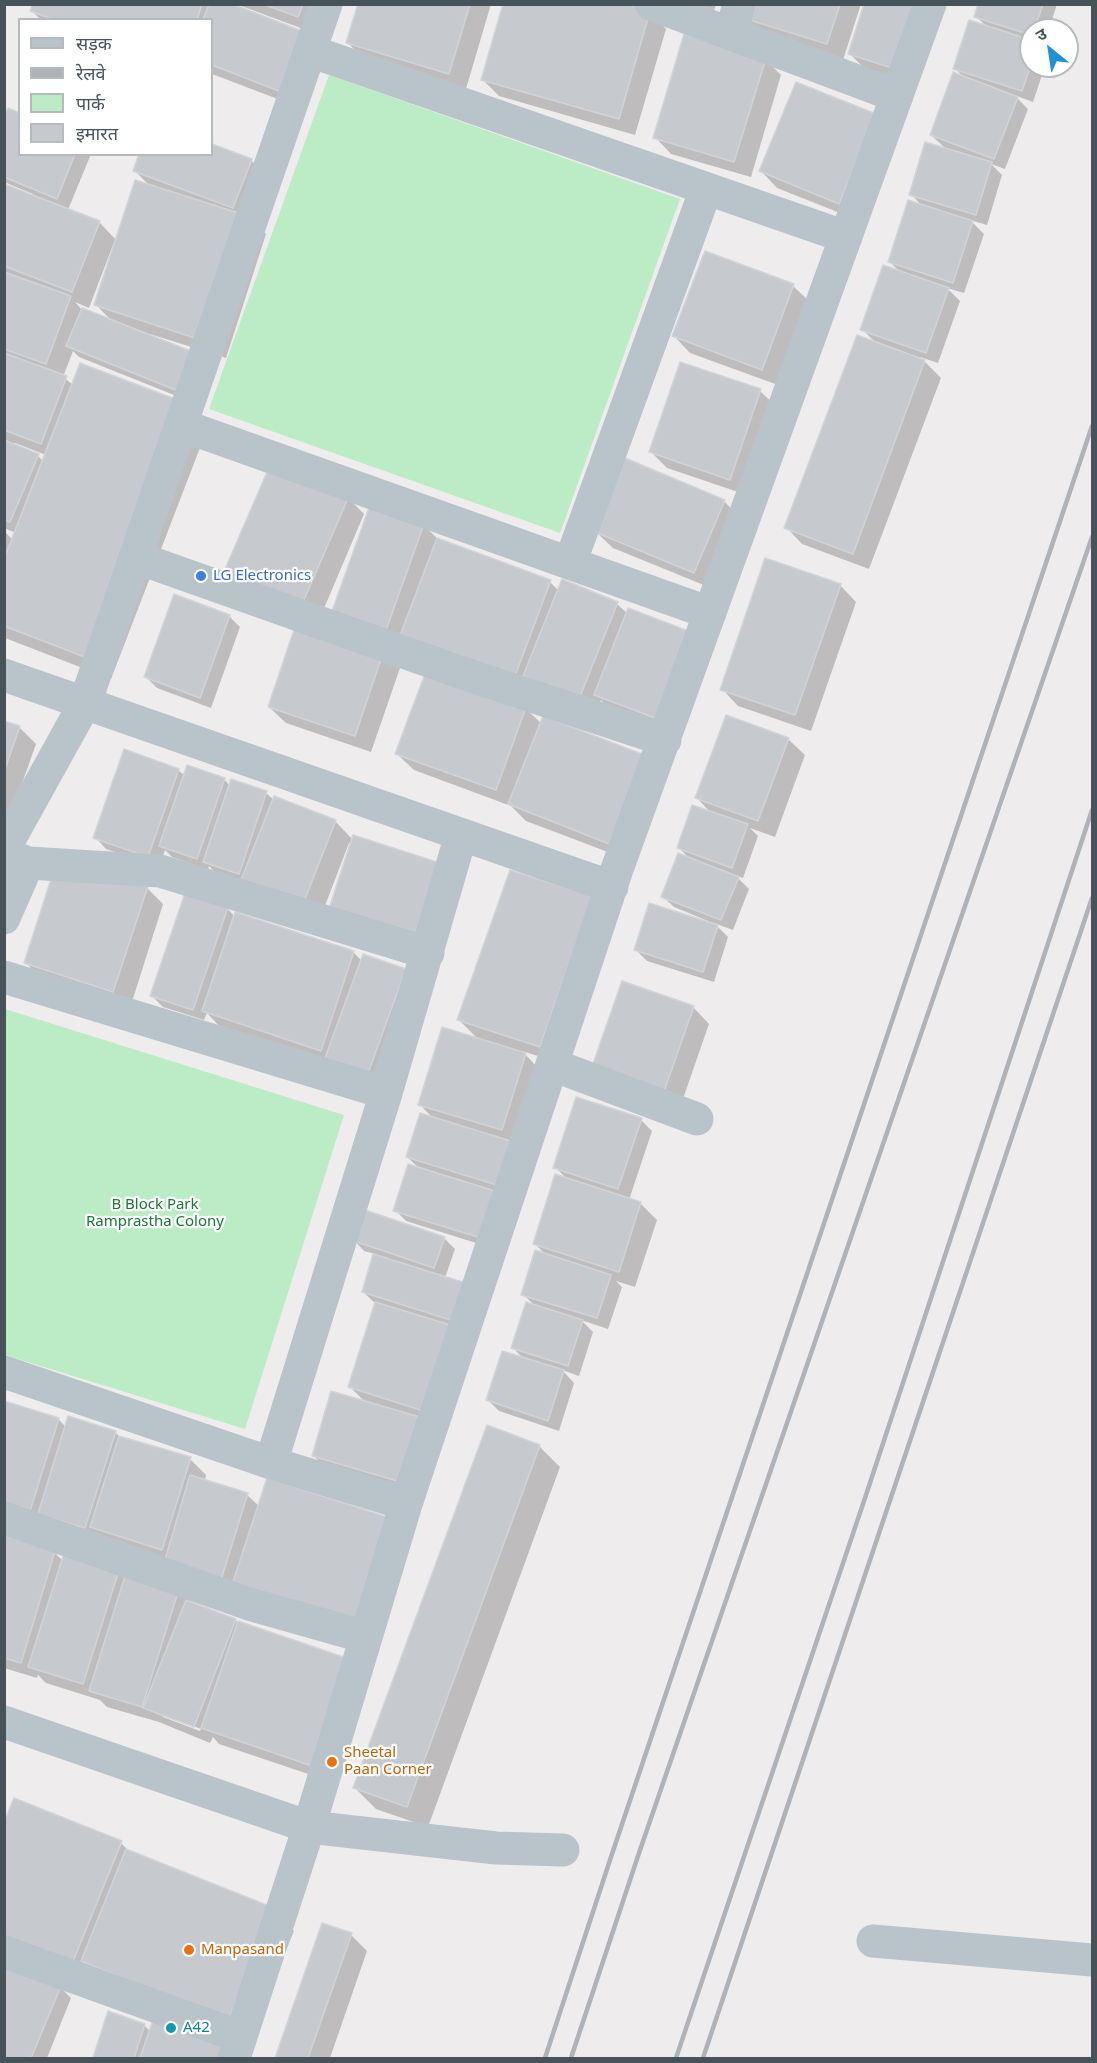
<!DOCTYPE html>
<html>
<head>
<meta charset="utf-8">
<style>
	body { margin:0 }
	#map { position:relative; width:1097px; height:2063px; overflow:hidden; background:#efeced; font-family:"Noto Sans","Noto Sans Devanagari",sans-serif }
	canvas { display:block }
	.frame { position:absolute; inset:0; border:6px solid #465359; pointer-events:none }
	.legend { position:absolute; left:18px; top:18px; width:195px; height:138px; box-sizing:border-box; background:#fff; border:2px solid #b5babd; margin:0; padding:8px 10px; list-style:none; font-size:18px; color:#465359 }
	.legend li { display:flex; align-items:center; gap:12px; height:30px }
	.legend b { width:30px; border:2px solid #b5babd }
	.north { position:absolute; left:1019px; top:18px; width:60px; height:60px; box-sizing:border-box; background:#fff; border:2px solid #b5babd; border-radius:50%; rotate:330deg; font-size:16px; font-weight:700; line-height:24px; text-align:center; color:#465359 }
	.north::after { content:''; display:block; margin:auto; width:21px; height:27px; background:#2091d5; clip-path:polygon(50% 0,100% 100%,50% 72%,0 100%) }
</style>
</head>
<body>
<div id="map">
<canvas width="1097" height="2063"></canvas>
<div class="frame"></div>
<ul class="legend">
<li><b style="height:8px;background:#b8c4c9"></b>सड़क</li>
<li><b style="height:8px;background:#afb3b7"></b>रेलवे</li>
<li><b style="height:16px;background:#bbecc5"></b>पार्क</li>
<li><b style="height:16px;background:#c6cace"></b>इमारत</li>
</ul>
<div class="north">उ</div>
</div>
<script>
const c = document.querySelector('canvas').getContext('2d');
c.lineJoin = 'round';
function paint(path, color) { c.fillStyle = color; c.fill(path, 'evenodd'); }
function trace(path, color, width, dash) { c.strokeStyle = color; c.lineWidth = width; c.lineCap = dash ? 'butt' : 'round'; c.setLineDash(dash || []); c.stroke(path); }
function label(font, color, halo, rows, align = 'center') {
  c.font = font + ' "Noto Sans",sans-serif'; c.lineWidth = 4.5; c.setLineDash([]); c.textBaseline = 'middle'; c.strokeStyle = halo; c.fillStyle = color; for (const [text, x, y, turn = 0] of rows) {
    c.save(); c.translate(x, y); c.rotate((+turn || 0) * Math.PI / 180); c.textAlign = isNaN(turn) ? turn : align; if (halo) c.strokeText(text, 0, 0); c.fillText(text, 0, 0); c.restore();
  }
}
paint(new Path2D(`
	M329,75L680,199L560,533L209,409Z
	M5,1009L344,1115L245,1429L5,1355Z`), '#bbecc5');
paint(new Path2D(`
	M34,4H228L296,106L212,74V20H41L32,11Z
	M236,4H325L314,33Z
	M359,4H491L466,89L364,59L348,43Z
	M646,4H716L709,27Z
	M749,4H861L843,60L762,34L745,18Z
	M866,4L909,84L866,70L850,54Z
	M979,4H1057L1049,30H1031V66H1045L1033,102L1014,95L1028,109L1005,169L991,164L1002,175L987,225L970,220L984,234L964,293L947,288L960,301L938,363L920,357L941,378L869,569L802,544L786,527L876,343L862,329L901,273L890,262L922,206L911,194L947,150L931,135L965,78L954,68L987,27L976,16Z
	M650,12L666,29L635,135L499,96L483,80Z
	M765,59L781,75L751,177L671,154L655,137Z
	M875,116L855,219L777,188L761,171Z
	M4,119L20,154H91L68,210L99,222L117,241L150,186L135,171L212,154V146L251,160L262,172L250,218L266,234L226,358L150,334L149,336L189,401L79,357L73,351L63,377L73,385L208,427L111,679L5,638L4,531L13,540L16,533L4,528V186L32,197L33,194L4,182ZM113,245L115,246L96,305L112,321L83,311L75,302L89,308ZM15,443L46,455L44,462L38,456L14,446Z
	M793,286L810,302L778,385L690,353L674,336Z
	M760,391L777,407L747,495L667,468L651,452Z
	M348,498L364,514L317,625L240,592Z
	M724,501L740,518L711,588L613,548L596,532Z
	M423,525L439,540L550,582L559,591L563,581L617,604L627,613L671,734L612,711L601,700L595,714L349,630Z
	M840,585L856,602L811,731L738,706L722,689Z
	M229,616L240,627L211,708L157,688L146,677Z
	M298,623L400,668L371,752L286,723L269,707Z
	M525,708L542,724L629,860L526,821L511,806L414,770L397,754Z
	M4,722L20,728L36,744L4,834Z
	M788,739L805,755L775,837L750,828L758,836L743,878L735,875L749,889L733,930L714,923L728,937L714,982L647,961L636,950L707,923L708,921L674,907L662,896L691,860L679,848L711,813L697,798Z
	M178,770L185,776L224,779L230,786L266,793L274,800L335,821L353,840L352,844L349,843L318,924L216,873L209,866L208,870L172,857L165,850L159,867L106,849L95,837Z
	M147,888L163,904L130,1008L42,979L26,963Z
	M592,898L557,1062L522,1051L541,1071L492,1248L406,1221L395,1210L421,1170L407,1157L434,1119L419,1104L480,1041L459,1020Z
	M227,908L235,917L236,914L354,953L362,961L405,970L379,1083L220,1027L207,1013L204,1020L163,1007L152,996Z
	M693,1007L709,1024L677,1116L590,1075Z
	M641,1120L652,1131L629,1200L640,1203L657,1220L635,1287L616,1281L622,1287L608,1329L581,1320L593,1332L579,1376L562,1370L574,1383L559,1431L499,1411L488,1400L525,1360L513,1348L535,1306L523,1294L546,1255L535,1244L568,1180L555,1167Z
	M444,1238L455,1249L445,1278L471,1286L421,1499L330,1473L314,1456L366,1403L350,1387L376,1304L363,1292L375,1254L364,1251L353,1239Z
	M58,1419L66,1427L115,1432L121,1438L190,1459L206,1475L205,1481L247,1495L259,1506L250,1601L4,1514Z
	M539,1446L560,1467L428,1827L376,1809L355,1788Z
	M4,1537L54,1552L63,1561L178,1590L191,1603L236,1620L332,1782L219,1744L213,1737L210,1743L159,1722L107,1707L100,1700L46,1683L38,1675L37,1678L4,1668ZM163,1714L201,1729L200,1731L163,1717Z
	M121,1843L131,1853L273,1910L294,1931L249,2041L4,1946Z
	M323,1925L351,1935L367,1951L330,2058H277Z
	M4,1977L60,1987L71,1998L47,2058H4Z
	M109,2013L145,2026L151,2032L241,2058H94Z`), '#0003');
const building = new Path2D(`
	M33,4H202L197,20H55L30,11Z
	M209,4H232L302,31L279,91L212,65V20H203Z
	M263,4H303L298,17Z
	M358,4H470L449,74L346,43Z
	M503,4H628L650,11L619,119L481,80Z
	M748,4H840L827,44L743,18Z
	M864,4H914L892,68L848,54Z
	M978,4H1043L1034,30H1031V35L974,17Z
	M969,20L1031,40V65L1022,91L953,69Z
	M684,34L766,58L734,162L653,138Z
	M953,72L1018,97L994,159L930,135Z
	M796,82L876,114L839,204L759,171Z
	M8,108L20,113V154H75L57,199L4,177V115Z
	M925,142L992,162L976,215L909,195Z
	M212,144L252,159L233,208L133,171L139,154H212Z
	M135,180L251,217L210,343L94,305Z
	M4,184L100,221L72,292L4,266Z
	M908,200L973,221L953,283L888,262Z
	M705,251L794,284L762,370L672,336Z
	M883,265L949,288L926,353L860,330Z
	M4,272L71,296L46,364L4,349Z
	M82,308L193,352L178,391L66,346Z
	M857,335L925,360L853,554L784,528Z
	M4,353L67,376L41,444L4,430Z
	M680,362L761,389L730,480L649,452Z
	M80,363L188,404L90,659L4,626V559Z
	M4,440L39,454L10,522L4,520Z
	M625,458L725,500L694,573L595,532Z
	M271,463L349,496L300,609L222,576Z
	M370,505L424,524L385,633L331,614Z
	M437,538L551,580L512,684L398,641Z
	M765,558L841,584L795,715L720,690Z
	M562,579L618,602L579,699L523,676Z
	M174,594L230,615L200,698L144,677Z
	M628,608L688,631L655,718L594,695Z
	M297,621L384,650L355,736L268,707Z
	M426,671L526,707L496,790L395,754Z
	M726,715L789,738L758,821L695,798Z
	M543,716L647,756L612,845L508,804Z
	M4,721L20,726L4,772Z
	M124,749L179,769L148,857L93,838Z
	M187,765L225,778L197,859L159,846Z
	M231,779L267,791L239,874L203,862Z
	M274,796L336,820L301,909L239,885Z
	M692,805L748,824L732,868L677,848Z
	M353,835L440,863L413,946L326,918Z
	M678,853L739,877L721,920L661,897Z
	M510,870L592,896L540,1047L457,1020Z
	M52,876L148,886L113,992L24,963Z
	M185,893L228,907L193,1010L150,996Z
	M649,903L718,925L703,972L634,950Z
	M235,912L354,951L321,1051L202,1011Z
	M363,954L406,969L368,1073L325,1058Z
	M622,981L694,1006L661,1100L589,1075Z
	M442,1027L526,1053L502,1130L418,1105Z
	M576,1097L642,1118L618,1189L553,1168Z
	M420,1113L514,1142L500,1186L406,1157Z
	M408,1164L495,1191L481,1238L393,1211Z
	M555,1174L641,1202L619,1272L533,1244Z
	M362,1209L445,1237L434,1268L351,1240Z
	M535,1250L611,1275L597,1318L521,1295Z
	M373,1254L472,1285L460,1323L362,1292Z
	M375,1302L457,1327L430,1413L348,1387Z
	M526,1302L583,1320L568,1366L511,1348Z
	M502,1351L564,1370L548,1421L486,1400Z
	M331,1391L423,1418L404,1483L312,1456Z
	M4,1401L59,1418L30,1511L4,1504Z
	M68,1416L116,1431L85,1528L38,1514Z
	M487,1425L540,1445L407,1807L353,1788Z
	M119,1436L191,1457L162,1550L90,1527Z
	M190,1475L248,1493L221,1580L164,1563Z
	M267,1478L393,1519L358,1626L232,1585Z
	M4,1535L55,1551L21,1663L4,1658Z
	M65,1550L120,1567L83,1684L28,1667Z
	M126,1573L179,1589L142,1707L89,1691Z
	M186,1600L236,1619L194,1727L143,1708Z
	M238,1621L352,1660L315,1767L201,1728Z
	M14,1798L122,1841L72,1964L4,1937V1822Z
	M126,1849L274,1908L228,2021L81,1961Z
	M322,1923L352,1933L308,2058H275Z
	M8,1965L61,1986L31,2058H4V1974Z
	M108,2011L145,2024L134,2058H93Z
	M155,2014L227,2042L220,2058H140Z`);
paint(building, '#c6cace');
trace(building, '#d0d4d8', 1.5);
trace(new Path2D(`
	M651,4L897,96
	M731,34L739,4
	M310,51L846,237
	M181,425L710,613
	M135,557L471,676L665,740
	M570,563L706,189
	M4,675L612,887
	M4,849L85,703L326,4
	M4,854L28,863L160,871L428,953
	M4,918L28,863
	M4,977L386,1093
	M553,1065L697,1119
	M4,1372L271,1463L406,1504
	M271,1463L386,1093L461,835
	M4,1518L249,1604L366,1637
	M4,1722L309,1827L496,1848L563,1850
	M873,1941L1092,1960
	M4,1952L241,2037
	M234,2058L309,1827L406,1504L616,872L930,4`), '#b8c4c9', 33);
trace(new Path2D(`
	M545,2058L612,1854L1092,426
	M571,2058L639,1853L1092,537
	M676,2058L865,1498L1092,810
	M703,2058L1092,898`), '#afb3b7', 4.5);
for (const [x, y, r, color] of [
	[201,576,6,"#3f7fe0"],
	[332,1762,6,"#e8710a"],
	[189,1950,6,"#e8710a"],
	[171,2028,6,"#0f9aa8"]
]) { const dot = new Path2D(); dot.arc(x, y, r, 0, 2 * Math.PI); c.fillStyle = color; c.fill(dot); trace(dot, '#fff', 2); }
label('15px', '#366cbe', '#fff', [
	["LG Electronics",213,576]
], 'left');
label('15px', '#1a7637', '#fff', [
	["B Block Park",155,1205],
	["Ramprastha Colony",155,1222]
]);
label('15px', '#c56008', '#fff', [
	["Sheetal",344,1753],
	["Paan Corner",344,1770],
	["Manpasand",201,1950]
], 'left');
label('15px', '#0d838f', '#fff', [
	["A42",183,2028]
], 'left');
</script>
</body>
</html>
